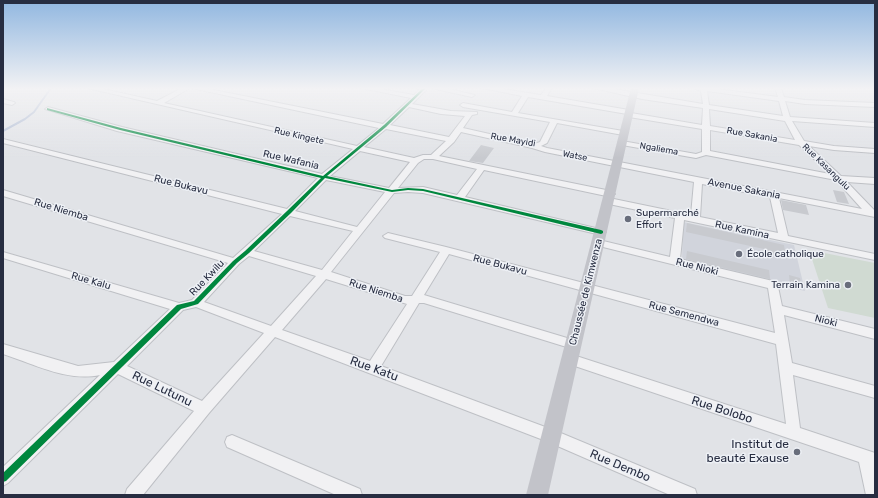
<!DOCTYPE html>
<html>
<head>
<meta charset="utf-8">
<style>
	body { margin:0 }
	#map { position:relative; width:878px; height:498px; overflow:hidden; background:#e1e3e7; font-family:Rubik,sans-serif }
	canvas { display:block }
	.frame { position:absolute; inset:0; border:4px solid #272d41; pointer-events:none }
</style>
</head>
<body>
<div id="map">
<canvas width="878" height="498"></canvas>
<div class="frame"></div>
</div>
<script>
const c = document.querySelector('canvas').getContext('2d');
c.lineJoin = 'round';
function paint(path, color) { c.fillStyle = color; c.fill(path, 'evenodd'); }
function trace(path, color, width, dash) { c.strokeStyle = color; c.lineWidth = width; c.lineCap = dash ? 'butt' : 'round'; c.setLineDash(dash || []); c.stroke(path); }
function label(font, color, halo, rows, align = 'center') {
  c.font = font + ' Rubik,sans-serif'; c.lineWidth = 3; c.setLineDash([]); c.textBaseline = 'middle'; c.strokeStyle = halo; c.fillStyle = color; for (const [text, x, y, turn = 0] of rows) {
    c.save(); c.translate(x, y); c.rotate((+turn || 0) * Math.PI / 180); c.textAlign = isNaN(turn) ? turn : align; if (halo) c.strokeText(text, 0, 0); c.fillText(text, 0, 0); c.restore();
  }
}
paint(new Path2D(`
	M683,222L794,245L805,291L682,262Z`), '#d1d4dc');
paint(new Path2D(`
	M809,250L875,263V318L828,308Z`), '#d0dad2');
trace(new Path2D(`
	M3,131L25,119L34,112L51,88`), '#aebbd3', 2);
paint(new Path2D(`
	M481,145L494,148L483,163L469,161Z
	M833,190L844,192L849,204L837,202Z
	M781,200L806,205L809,215L783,210Z
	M687,223L784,245L786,258L765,253L764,249L686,232Z
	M687,251L769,270L770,279L686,259Z
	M789,275L800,278L802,288L790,285Z`), '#c8cacf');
const street = new Path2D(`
	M87,88H99L157,101L182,88H190L164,103L357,146L379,128L191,88H204L383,124L411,98L361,88H375L414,95L421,88H428L412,104L451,111L477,112V114L472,115L463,128L534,144L540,142L550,122L463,107L460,105L463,103L512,112L522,96L482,88H497L541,95L546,88H552L547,96L629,110L631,111V113L702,125L703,108L642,99L593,88H608L703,104L701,91L693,88H710L778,97L775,88H781L784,97L805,100L875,103V107L805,104L785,101L790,117L875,123V127L792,121L804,141L834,146L875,149V153L834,150L809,146L841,176L875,178V184L847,182L875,211V217L779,198L788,236L875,254V260L684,220L680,259L777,282L782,306L875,329V339L784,315L792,363L875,386V398L793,375L800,428L875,453V495H866L859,462L566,363L564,359L566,355L570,354L786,424L776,344L449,254L424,295L577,341L579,344L577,347L573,349L424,303H419L381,366L556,431L695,489L697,495H670L546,441L275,337L209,413L143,495H125L127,489L194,411L118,374L8,483L3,486V467L100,375C67,382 34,364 3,354V344L78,366L114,362L170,309L3,258V252L179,303L192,300L228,263L3,196V190L233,258L282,214L3,143V139L287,209L318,178L117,131L45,109L48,107L122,127L322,174L353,149ZM707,91L779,101L783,116L709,105ZM528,97L627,114V116L629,117L702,129V152L696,154L622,141L618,143L622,145L696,158L706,155L836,180L862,209L547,148L541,146L547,143L557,123L623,135L627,133L623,131L518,113ZM409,107L441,114L465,116L449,137L390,125ZM709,109L785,121L795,140L710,126ZM386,129L446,141L431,155H423L414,158L364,147ZM710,130L799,145L830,174L710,151ZM461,132L532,148L545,152L694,182L691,215L609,198L605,201L609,204L675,218L670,257L599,240L594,243L599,246L768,288L775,333L446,247L388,233L383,236L385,238L440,252L412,296H405L331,272L394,193L408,192L423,193L601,235L604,234L606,232L604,230L465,197L484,170L611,197L615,194L611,191L439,156L454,142ZM360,151L410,162L389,188L330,176ZM424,159H433L477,169L457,195L423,187L398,188L418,163ZM326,180L385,192L357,227L295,211ZM702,184L770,197L778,233L700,217ZM290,216L353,231L322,270L254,251ZM249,256L316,276L271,326L204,302L239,264ZM326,279L407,304L370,361L282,330ZM196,307L264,333L202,401L127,366L183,310Z
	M431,88H445L475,95L472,97Z
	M3,99L14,102L15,103L12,105L3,103Z
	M232,435L360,489L362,495H336L227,447L225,442L227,437Z`);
trace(street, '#bec0c5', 2);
paint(street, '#f1f1f3');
paint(new Path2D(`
	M631,88H639L548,495H526Z`), '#c2c3c9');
paint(new Path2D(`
	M423,88H426L386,127L327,176L392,190L408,188L423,189L601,230L603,231V233L601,234L423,191L408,190L392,192L325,178L291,213L249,253L237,263L198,304L181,309L6,481L3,482V473L177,305L194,301L233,261L245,251L287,211L321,178L120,130L47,110V108L121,128L323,176L384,125Z`), '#00873e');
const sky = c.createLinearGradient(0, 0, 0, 158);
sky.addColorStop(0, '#91b7e0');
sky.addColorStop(0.56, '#f2f2f4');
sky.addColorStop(1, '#f2f2f400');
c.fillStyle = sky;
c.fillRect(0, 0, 878, 158);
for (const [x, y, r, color] of [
	[628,219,4,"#686d7b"],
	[739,254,4,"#686d7b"],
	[848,285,4,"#686d7b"],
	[797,452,4,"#686d7b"]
]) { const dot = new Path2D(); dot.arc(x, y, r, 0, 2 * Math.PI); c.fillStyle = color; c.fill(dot); trace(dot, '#eef1f6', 1.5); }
label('9px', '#272d41', '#eef1f6', [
	["Rue Sakania",752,135,10],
	["Rue Kingete",299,136,13],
	["Rue Mayidi",513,140,10],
	["Ngaliema",659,149,10],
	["Watse",575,156,11],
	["Rue Kasangulu",826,167,44]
]);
label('10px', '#272d41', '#eef1f6', [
	["Rue Wafania",291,160,13],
	["Rue Bukavu",181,185,14],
	["Avenue Sakania",744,189,11],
	["Rue Niemba",61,210,17],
	["Rue Kamina",742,230,12],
	["Rue Bukavu",500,265,15],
	["Rue Nioki",697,267,14],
	["Rue Kwilu",207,278,-46],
	["Rue Kalu",91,281,16],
	["Rue Niemba",376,291,18],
	["Chaussée de Kimwenza",586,292,-76],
	["Rue Semendwa",684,314,15],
	["Nioki",826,321,14]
]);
label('10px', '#272d41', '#eef1f6', [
	["Supermarché",636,213],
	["Effort",636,225],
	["École catholique",747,254],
	["Terrain Kamina",840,285,"right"]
], 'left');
label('12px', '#272d41', '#eef1f6', [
	["Rue Katu",374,369,20],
	["Rue Lutunu",162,389,26],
	["Rue Bolobo",722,410,18],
	["Rue Dembo",620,466,23]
]);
label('12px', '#272d41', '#eef1f6', [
	["Institut de",789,445],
	["beauté Exause",789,459]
], 'right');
</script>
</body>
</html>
